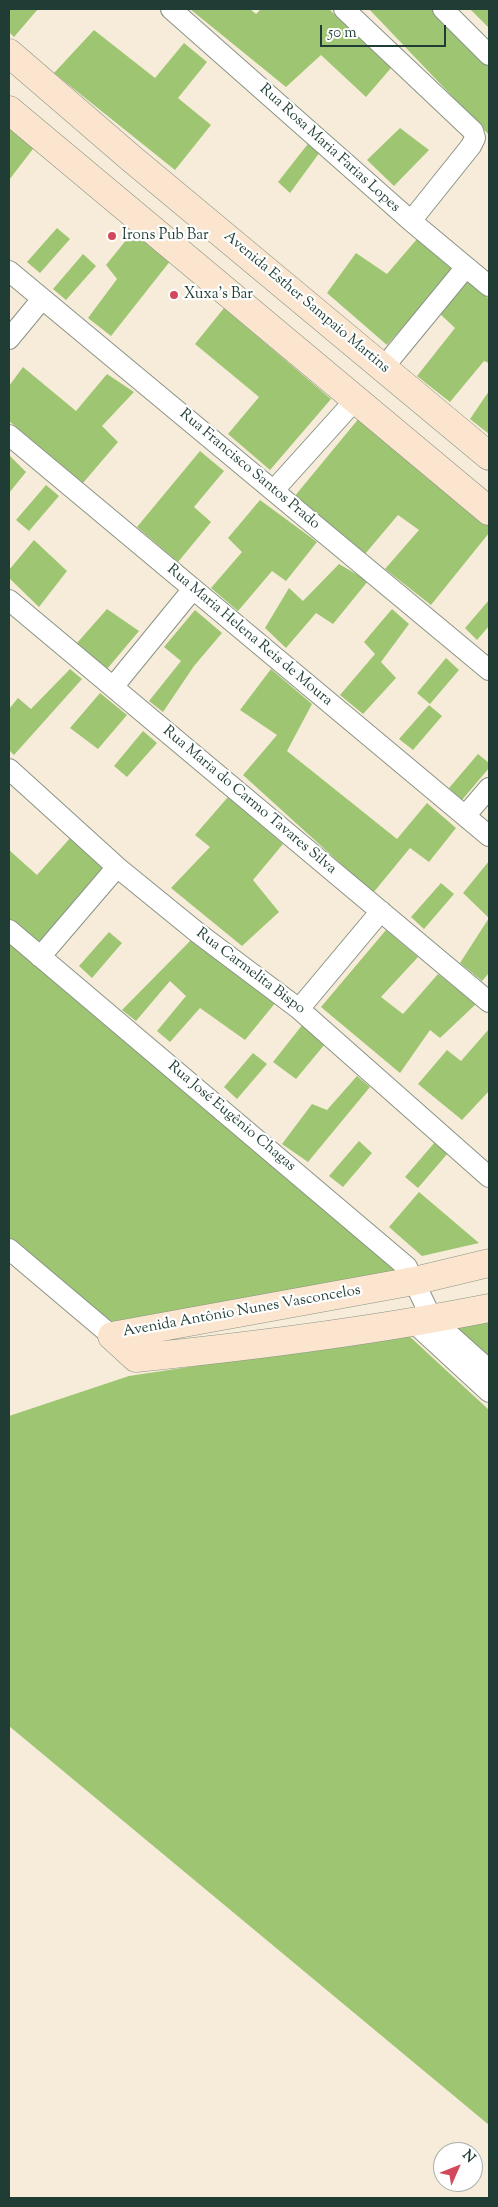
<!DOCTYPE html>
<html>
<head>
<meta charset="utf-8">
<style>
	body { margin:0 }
	#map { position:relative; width:498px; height:2207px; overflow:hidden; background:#f6ecd9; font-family:"Sorts Mill Goudy",serif }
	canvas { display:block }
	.frame { position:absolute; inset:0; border:10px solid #1f3d34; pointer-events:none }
	.north { position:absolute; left:433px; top:2142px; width:50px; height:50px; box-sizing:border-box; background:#fff; border:1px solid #a5b1ae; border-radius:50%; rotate:46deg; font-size:14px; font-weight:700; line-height:20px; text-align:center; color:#1f3d34 }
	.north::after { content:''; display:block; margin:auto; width:18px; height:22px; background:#d1495b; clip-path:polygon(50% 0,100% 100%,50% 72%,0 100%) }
	.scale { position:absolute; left:320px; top:25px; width:126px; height:22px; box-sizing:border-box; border:2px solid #1f3d34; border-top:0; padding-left:6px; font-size:15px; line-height:18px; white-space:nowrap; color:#1f3d34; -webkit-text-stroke:4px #fff; paint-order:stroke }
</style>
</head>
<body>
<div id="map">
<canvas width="498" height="2207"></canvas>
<div class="frame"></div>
<div class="north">N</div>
<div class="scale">50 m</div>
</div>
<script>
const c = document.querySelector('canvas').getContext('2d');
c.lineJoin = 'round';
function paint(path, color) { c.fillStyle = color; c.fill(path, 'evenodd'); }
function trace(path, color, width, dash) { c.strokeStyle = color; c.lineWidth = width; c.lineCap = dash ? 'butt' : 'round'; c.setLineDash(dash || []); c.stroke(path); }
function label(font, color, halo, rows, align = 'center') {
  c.font = font + ' "Sorts Mill Goudy",serif'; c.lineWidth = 4.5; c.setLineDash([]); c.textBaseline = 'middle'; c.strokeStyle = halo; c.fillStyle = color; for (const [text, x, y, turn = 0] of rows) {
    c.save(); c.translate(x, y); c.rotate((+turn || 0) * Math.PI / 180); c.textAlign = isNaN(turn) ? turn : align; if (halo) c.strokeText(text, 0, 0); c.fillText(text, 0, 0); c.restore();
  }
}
paint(new Path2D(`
	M9,9H38L14,37L9,32Z
	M190,9H250L256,14L261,9H329L391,68L366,97L321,55L286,87Z
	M369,9H433L489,66V135Z
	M470,9H489V28Z
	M94,30L155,78L184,43L207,62L178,98L211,125L175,170L54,73Z
	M9,124L36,145L9,180Z
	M400,128L429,150L394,186L367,160Z
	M311,140L320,152L290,193L278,182Z
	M57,228L70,239L40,273L27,262Z
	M136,228L171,260L111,336L88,318L117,279L106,265Z
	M417,239L453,270L387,345L327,293L356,253L387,274Z
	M83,254L96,266L66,300L53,289Z
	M466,279L489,299V363L484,361L450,402L417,376L455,328L438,312Z
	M224,308L331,399L270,470L228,434L259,397L195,344Z
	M23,367L76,411L107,374L134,392L102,426L118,442L83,483L9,421V386Z
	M489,391V434L470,419Z
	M360,417L489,525V533L431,605L385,569L419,530L398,515L365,554L294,497Z
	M200,451L224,471L194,507L211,522L178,562L137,527Z
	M9,455L26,472L9,493Z
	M46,485L59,496L29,531L16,520Z
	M260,500L317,542L286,581L272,571L238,611L211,588L242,552L228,538Z
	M34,540L67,571L39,607L9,578V570Z
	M339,564L368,581L333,624L316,613L286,648L265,628L289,588L303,601Z
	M489,600V626L477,640L465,628Z
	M107,609L139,631L107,669L77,643Z
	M392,609L409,624L381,662L396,678L363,714L340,695L375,654L364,642Z
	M195,610L222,633L194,666L163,712L149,701L181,661L164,647Z
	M446,658L459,670L430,704L417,693Z
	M70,669L82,679L14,755L9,750V709L18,698L31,709Z
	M271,669L312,704L287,751L397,839L427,803L456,828L429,862L410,848L373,893L243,775L277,735L240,710Z
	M100,693L127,715L98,749L70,728Z
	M429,705L442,716L413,750L399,739Z
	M143,731L157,743L127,777L114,766Z
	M478,754L489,763V768L462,800L449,788Z
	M228,797L283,844L253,880L279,912L242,946L171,888L210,847L195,835Z
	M72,836L117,867L40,956L414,1281L112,1336L9,1249V850L37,875Z
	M489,861V973L482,981L460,963L489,918L463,893Z
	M441,883L454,894L424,929L411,917Z
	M386,930L418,957L381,997L403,1014L438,974L476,1004L440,1038L430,1030L400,1073L321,1007Z
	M109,932L122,943L92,978L79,966Z
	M194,937L276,1002L245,1040L200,1008L170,1042L157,1031L186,996L170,981L136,1021L122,1010Z
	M303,1024L325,1044L296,1079L273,1062Z
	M489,1029V1091L462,1120L418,1084L447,1050L461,1061Z
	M253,1053L267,1064L237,1099L224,1087Z
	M357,1076L370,1087L308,1162L282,1144L312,1104L327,1110Z
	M359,1141L372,1153L343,1187L329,1176Z
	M435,1142L448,1153L418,1188L405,1177Z
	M419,1192L479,1243L422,1256L389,1227Z
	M489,1308V1370L432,1319Z
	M407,1334L489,1410V2125L9,1726V1416L129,1376Z`), '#9ec672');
const street = new Path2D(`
	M171,9L411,221L489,286
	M344,9L473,131L475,138L471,146L411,221
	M443,9L489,55
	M9,271L489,670
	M9,339L42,299
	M383,368L466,267
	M9,435L489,836
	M274,490L356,399
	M9,600L489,1002
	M113,687L193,589
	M9,769L117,867L198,933L299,1009L489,1177
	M465,816L489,788
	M9,930L407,1267L432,1319L489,1370
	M40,957L117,867
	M299,1009L381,911
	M9,1249L112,1336
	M413,1322L489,1392`);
const secondary = new Path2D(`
	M9,53L132,159L489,456
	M9,110L489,511
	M112,1336L136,1358C254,1346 373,1331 489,1308
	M112,1336L414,1281L489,1263`);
trace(street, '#8a9486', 22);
trace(secondary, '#8a9486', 29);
trace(street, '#fff', 20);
trace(secondary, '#fce5cf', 28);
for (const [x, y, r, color] of [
	[112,236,5,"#d1495b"],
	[174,295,5,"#d1495b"]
]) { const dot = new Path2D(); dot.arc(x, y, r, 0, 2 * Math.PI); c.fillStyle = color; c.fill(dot); trace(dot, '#fff', 2); }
label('15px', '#1f3d34', '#fff', [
	["Rua Rosa Maria Farias Lopes",329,149,42],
	["Avenida Esther Sampaio Martins",306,303,40],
	["Rua Francisco Santos Prado",249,470,40],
	["Rua Maria Helena Reis de Moura",249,636,40],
	["Rua Maria do Carmo Tavares Silva",249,801,40],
	["Rua Carmelita Bispo",250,972,37],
	["Rua José Eugênio Chagas",231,1117,40],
	["Avenida Antônio Nunes Vasconcelos",242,1312,-10]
]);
label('15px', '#1f3d34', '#fff', [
	["Irons Pub Bar",122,236],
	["Xuxa's Bar",184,295]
], 'left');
</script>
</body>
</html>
